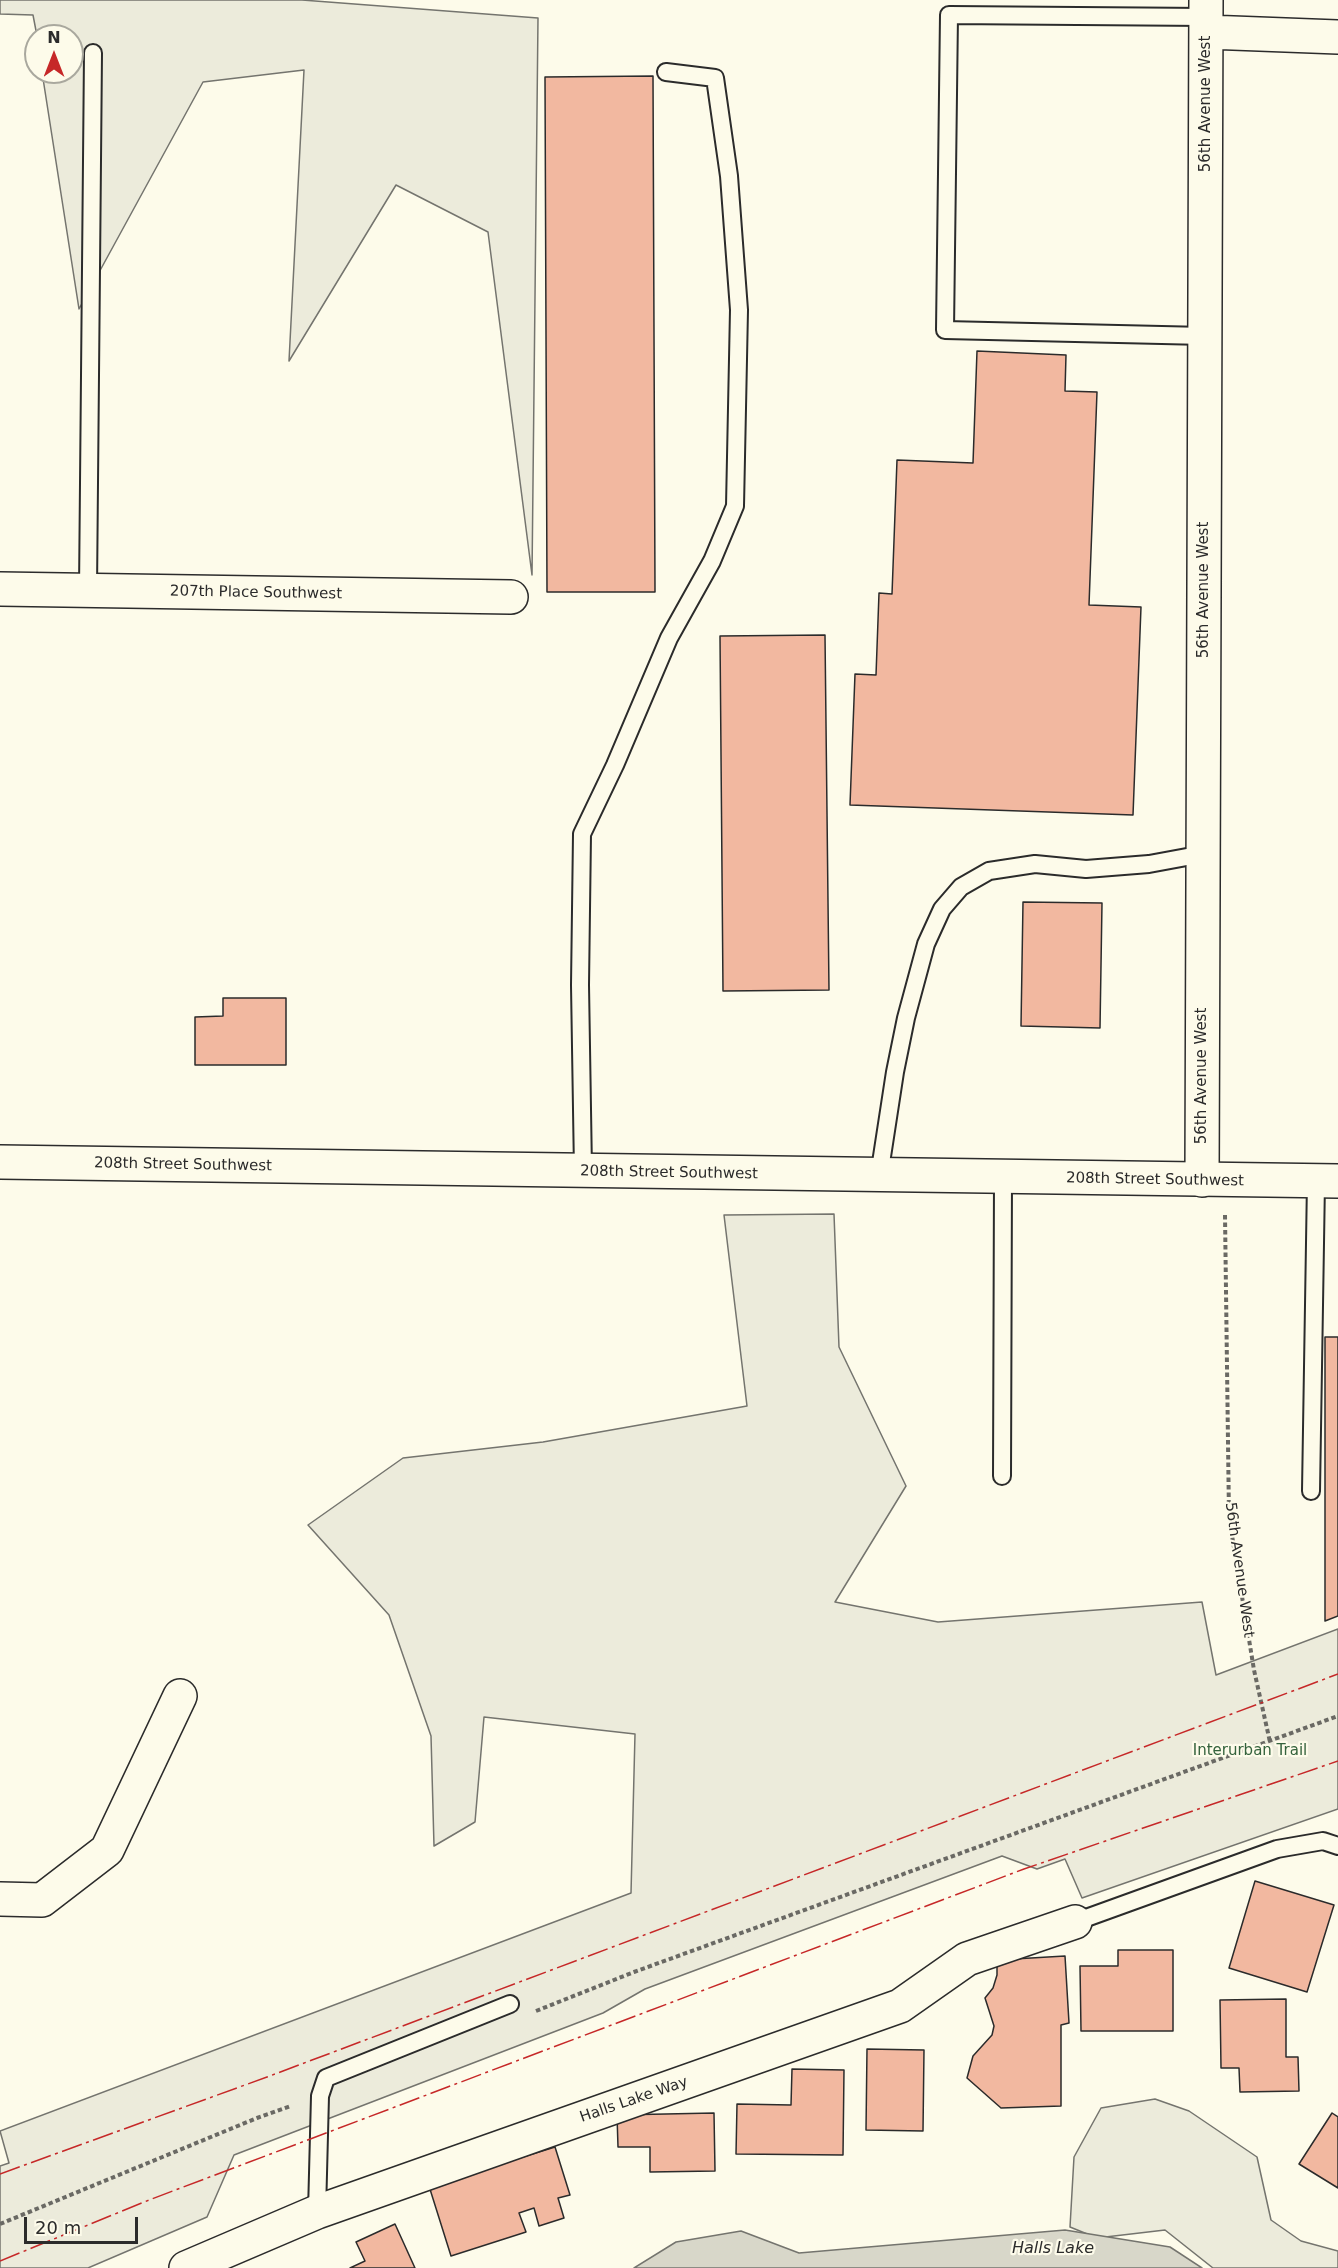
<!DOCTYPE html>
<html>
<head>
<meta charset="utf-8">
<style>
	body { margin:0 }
	#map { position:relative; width:1338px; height:2268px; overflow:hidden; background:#fdfbea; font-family:"DejaVu Sans",sans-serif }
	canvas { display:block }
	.north { position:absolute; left:24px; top:24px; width:60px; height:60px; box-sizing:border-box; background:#fdfbea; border:2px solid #a9a89e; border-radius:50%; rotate:0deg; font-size:16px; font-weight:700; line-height:24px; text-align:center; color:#2b2b2b }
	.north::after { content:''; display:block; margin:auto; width:21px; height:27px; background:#c62828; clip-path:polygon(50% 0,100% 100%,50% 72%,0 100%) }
	.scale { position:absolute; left:24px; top:2217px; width:114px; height:27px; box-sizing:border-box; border:3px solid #2b2b2b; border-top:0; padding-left:8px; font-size:18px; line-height:21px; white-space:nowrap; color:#2b2b2b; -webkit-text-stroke:4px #fdfbea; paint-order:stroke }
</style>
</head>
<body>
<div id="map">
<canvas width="1338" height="2268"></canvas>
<div class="north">N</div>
<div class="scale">20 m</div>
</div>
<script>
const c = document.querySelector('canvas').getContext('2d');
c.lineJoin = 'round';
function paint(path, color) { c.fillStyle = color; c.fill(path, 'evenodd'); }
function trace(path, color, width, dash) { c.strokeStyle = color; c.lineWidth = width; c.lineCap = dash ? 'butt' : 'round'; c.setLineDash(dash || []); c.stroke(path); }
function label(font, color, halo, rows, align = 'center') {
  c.font = font + ' "DejaVu Sans",sans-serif'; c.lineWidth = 4.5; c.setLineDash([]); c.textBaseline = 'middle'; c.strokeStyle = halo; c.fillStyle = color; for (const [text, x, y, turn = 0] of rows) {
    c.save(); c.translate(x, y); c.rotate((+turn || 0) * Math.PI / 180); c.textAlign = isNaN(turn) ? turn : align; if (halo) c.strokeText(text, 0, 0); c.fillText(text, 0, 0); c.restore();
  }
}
const green = new Path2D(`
	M0,0H302L538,18L532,575L488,232L396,185L289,361L304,70L203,82L79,309L42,72H72V36H37L33,15L0,14Z
	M834,1214L839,1347L906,1486L835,1602L938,1622L1202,1602L1216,1675L1338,1629V1809L1082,1898L1065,1859L1037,1869L1002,1856L645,1989L603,2013L234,2155L207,2217L88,2268H0V2166L9,2163L0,2131L631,1893L635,1734L484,1717L475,1822L434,1846L431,1736L389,1615L308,1525L403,1458L543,1442L747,1406L724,1215Z
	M1155,2099L1189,2111L1257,2157L1271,2220L1301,2241L1338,2251V2268H1213L1165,2230L1097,2238L1070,2227L1074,2157L1101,2108Z`);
paint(green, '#ecebdb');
trace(green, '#74746e', 1.5);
const water = new Path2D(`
	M1065,2230L1170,2247L1202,2268H634L676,2242L741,2231L799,2253Z`);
paint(water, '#d8d7c9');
trace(water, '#74746e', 1.5);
const building = new Path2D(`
	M653,76L655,592H547L545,77Z
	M977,351L1066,355L1065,391L1097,392L1089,605L1141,607L1133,815L850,805L855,674L876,675L879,593L892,594L897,460L973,463Z
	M825,635L829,990L723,991L720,636Z
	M1023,902L1102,903L1100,1028L1021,1026Z
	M223,998H286V1065H195V1017L223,1016Z
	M1325,1337H1338V1616L1325,1621Z
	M1255,1881L1334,1905L1307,1992L1229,1968Z
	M1118,1950H1173V2031H1081L1080,1966H1118Z
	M1065,1956L1069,2023L1061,2025V2106L1001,2108L967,2078L973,2056L992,2035L994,2026L985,1998L993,1988L997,1975V1960Z
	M1286,1999V2057H1298L1299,2091L1240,2092L1239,2068H1221L1220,2000Z
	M867,2049L924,2050L923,2131L866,2130Z
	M792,2069L844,2070L843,2155L736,2154L737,2104L791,2105Z
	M714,2113L715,2171L650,2172V2147H618L617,2115Z
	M1332,2113L1338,2117V2188L1299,2164Z
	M555,2147L570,2195L558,2198L564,2218L539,2226L534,2208L519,2213L526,2232L451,2256L429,2186Z
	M395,2224L415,2268H350L365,2261L356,2242Z`);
paint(building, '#f2b8a0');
trace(building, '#2b2b2b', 1.5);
const lane = new Path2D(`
	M1205,336L945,330L949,15L1207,17
	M88,590L93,53
	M583,1171L580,985L582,834L615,765L669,638L712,561L735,506L739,310L729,176L715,78L666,72
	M879,1176L895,1072L906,1018L926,944L942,909L961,887L989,871L1035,864L1086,869L1149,864L1203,854
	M1002,1476L1003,1178
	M1311,1491L1316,1181
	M1075,1922L1277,1849L1323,1841L1338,1846
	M317,2212L320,2096L326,2078L510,2004`);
const street = new Path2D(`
	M1207,32L1338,37
	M0,589L511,597
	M1202,1180L1206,0
	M0,1899L42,1900L107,1850L180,1696
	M186,2268L317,2212L900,2006L967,1959L1075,1922`);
const secondary = new Path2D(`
	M0,1162L1338,1181`);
trace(lane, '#2b2b2b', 20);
trace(street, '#2b2b2b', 36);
trace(secondary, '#2b2b2b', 36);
trace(new Path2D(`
	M1225,1215L1229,1517L1254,1670L1270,1742
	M536,2011L634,1972L1338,1716
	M0,2224L257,2118L291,2106`), '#6a6964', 4, [4.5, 3]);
trace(lane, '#fdfbea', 16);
trace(street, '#fdfbea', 33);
trace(secondary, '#fdfbea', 33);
trace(new Path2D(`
	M0,2174L267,2077L1338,1674
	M0,2261L149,2200L1024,1869L1338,1761`), '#c62828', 1.5, [21, 4.5, 3, 4.5]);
label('15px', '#2b2b2b', '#fdfbea', [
	["56th Avenue West",1206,104,-90],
	["56th Avenue West",1204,590,-90],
	["207th Place Southwest",256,593,1],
	["56th Avenue West",1202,1076,-90],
	["208th Street Southwest",183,1165,1],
	["208th Street Southwest",669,1173,1],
	["208th Street Southwest",1155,1180,1],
	["56th Avenue West",1239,1570,82],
	["Halls Lake Way",634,2100,-19]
]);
label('15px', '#34623c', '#fdfbea', [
	["Interurban Trail",1250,1751]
]);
label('italic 16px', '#2b2b2b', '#fdfbea', [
	["Halls Lake",1053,2249]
]);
</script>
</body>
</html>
